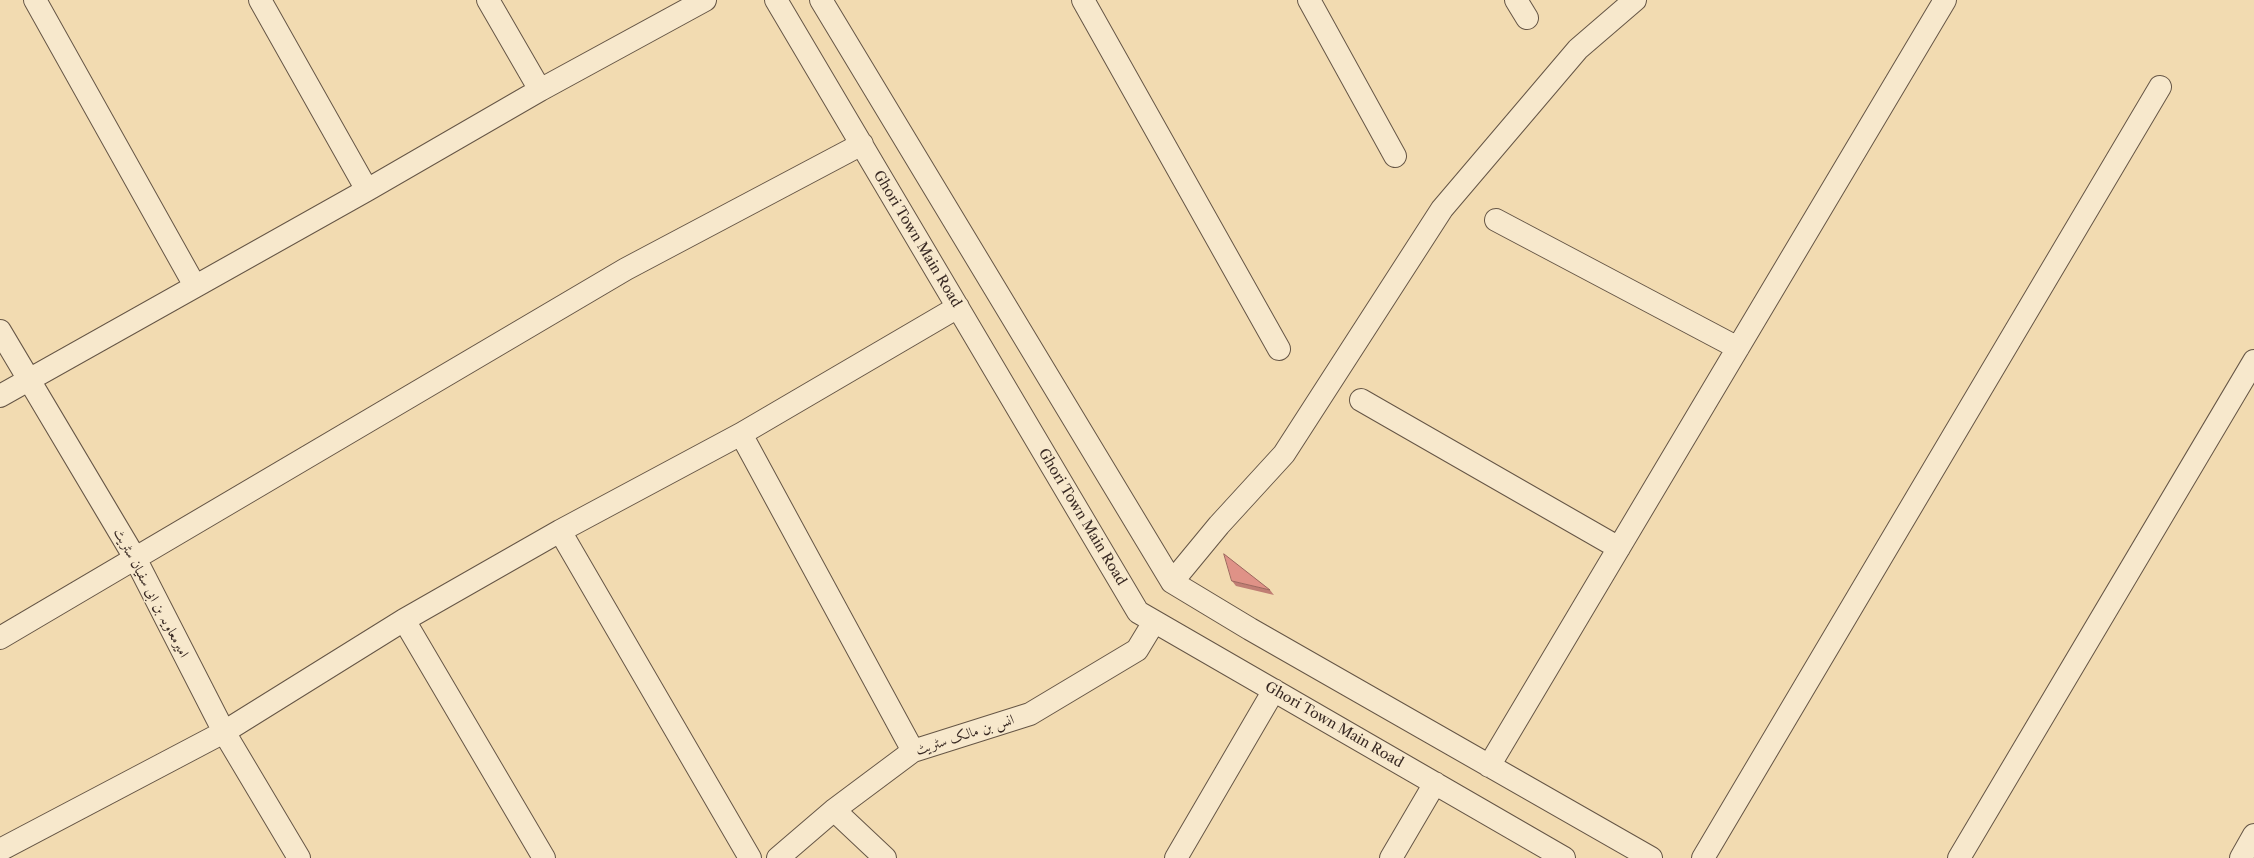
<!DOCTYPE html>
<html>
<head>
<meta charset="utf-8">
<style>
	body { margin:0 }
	canvas { display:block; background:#f2dbb1 }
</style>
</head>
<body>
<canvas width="2254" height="858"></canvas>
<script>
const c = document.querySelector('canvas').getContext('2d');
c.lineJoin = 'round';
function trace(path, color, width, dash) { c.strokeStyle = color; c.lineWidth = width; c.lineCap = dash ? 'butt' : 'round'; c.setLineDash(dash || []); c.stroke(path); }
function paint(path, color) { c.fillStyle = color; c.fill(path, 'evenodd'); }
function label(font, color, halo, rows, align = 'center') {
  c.font = font + ' "Libre Caslon Text",Amiri,serif'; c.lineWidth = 3; c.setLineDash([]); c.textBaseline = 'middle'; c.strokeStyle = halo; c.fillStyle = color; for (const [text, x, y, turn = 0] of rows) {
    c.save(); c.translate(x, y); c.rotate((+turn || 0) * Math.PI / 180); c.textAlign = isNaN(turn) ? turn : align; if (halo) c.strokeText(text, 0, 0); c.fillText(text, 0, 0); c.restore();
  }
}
const minor = new Path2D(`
	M35,0L195,286
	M260,0L367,190
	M488,0L540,90
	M776,0L1138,612L1564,858
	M821,0L1172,582L1250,629L1651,858
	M1083,0L1279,349
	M1309,0L1395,156
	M1516,0L1527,18
	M1496,220L1738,348
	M0,331L135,558L224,732L299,858
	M0,396L367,190L540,90L705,0
	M1361,400L1619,548
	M741,434L913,751
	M560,531L750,858
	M1172,582L1219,525L1284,454L1442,209L1578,49L1635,0
	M404,620L544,858
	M0,638L626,269L862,144
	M1489,766L1945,0
	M834,810L885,858
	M0,850L224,732L404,620L560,531L741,434L958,307
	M778,858L834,810L913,751L1030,714L1137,650L1154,622
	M1176,858L1274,690
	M1391,858L1435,783
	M1703,858L2160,87
	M1959,858L2254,361
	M2241,858L2254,835`);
trace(minor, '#665646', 24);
trace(minor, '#f7e8cc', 22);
paint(new Path2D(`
	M1232,581L1270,590L1274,595L1236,586Z`), '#c07e74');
const building = new Path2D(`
	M1224,554L1270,590L1232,581Z`);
paint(building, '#df9287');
trace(building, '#9c665e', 1);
label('14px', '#382923', '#f7e8cc', [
	["Ghori Town Main Road",917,239,59],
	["Ghori Town Main Road",1082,517,59],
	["امیرمعاویہ بن ابی سفیان سٹریٹ",151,593,62],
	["Ghori Town Main Road",1334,725,30],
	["انس بن مالک سٹریٹ",965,735,-18]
]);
</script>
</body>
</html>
